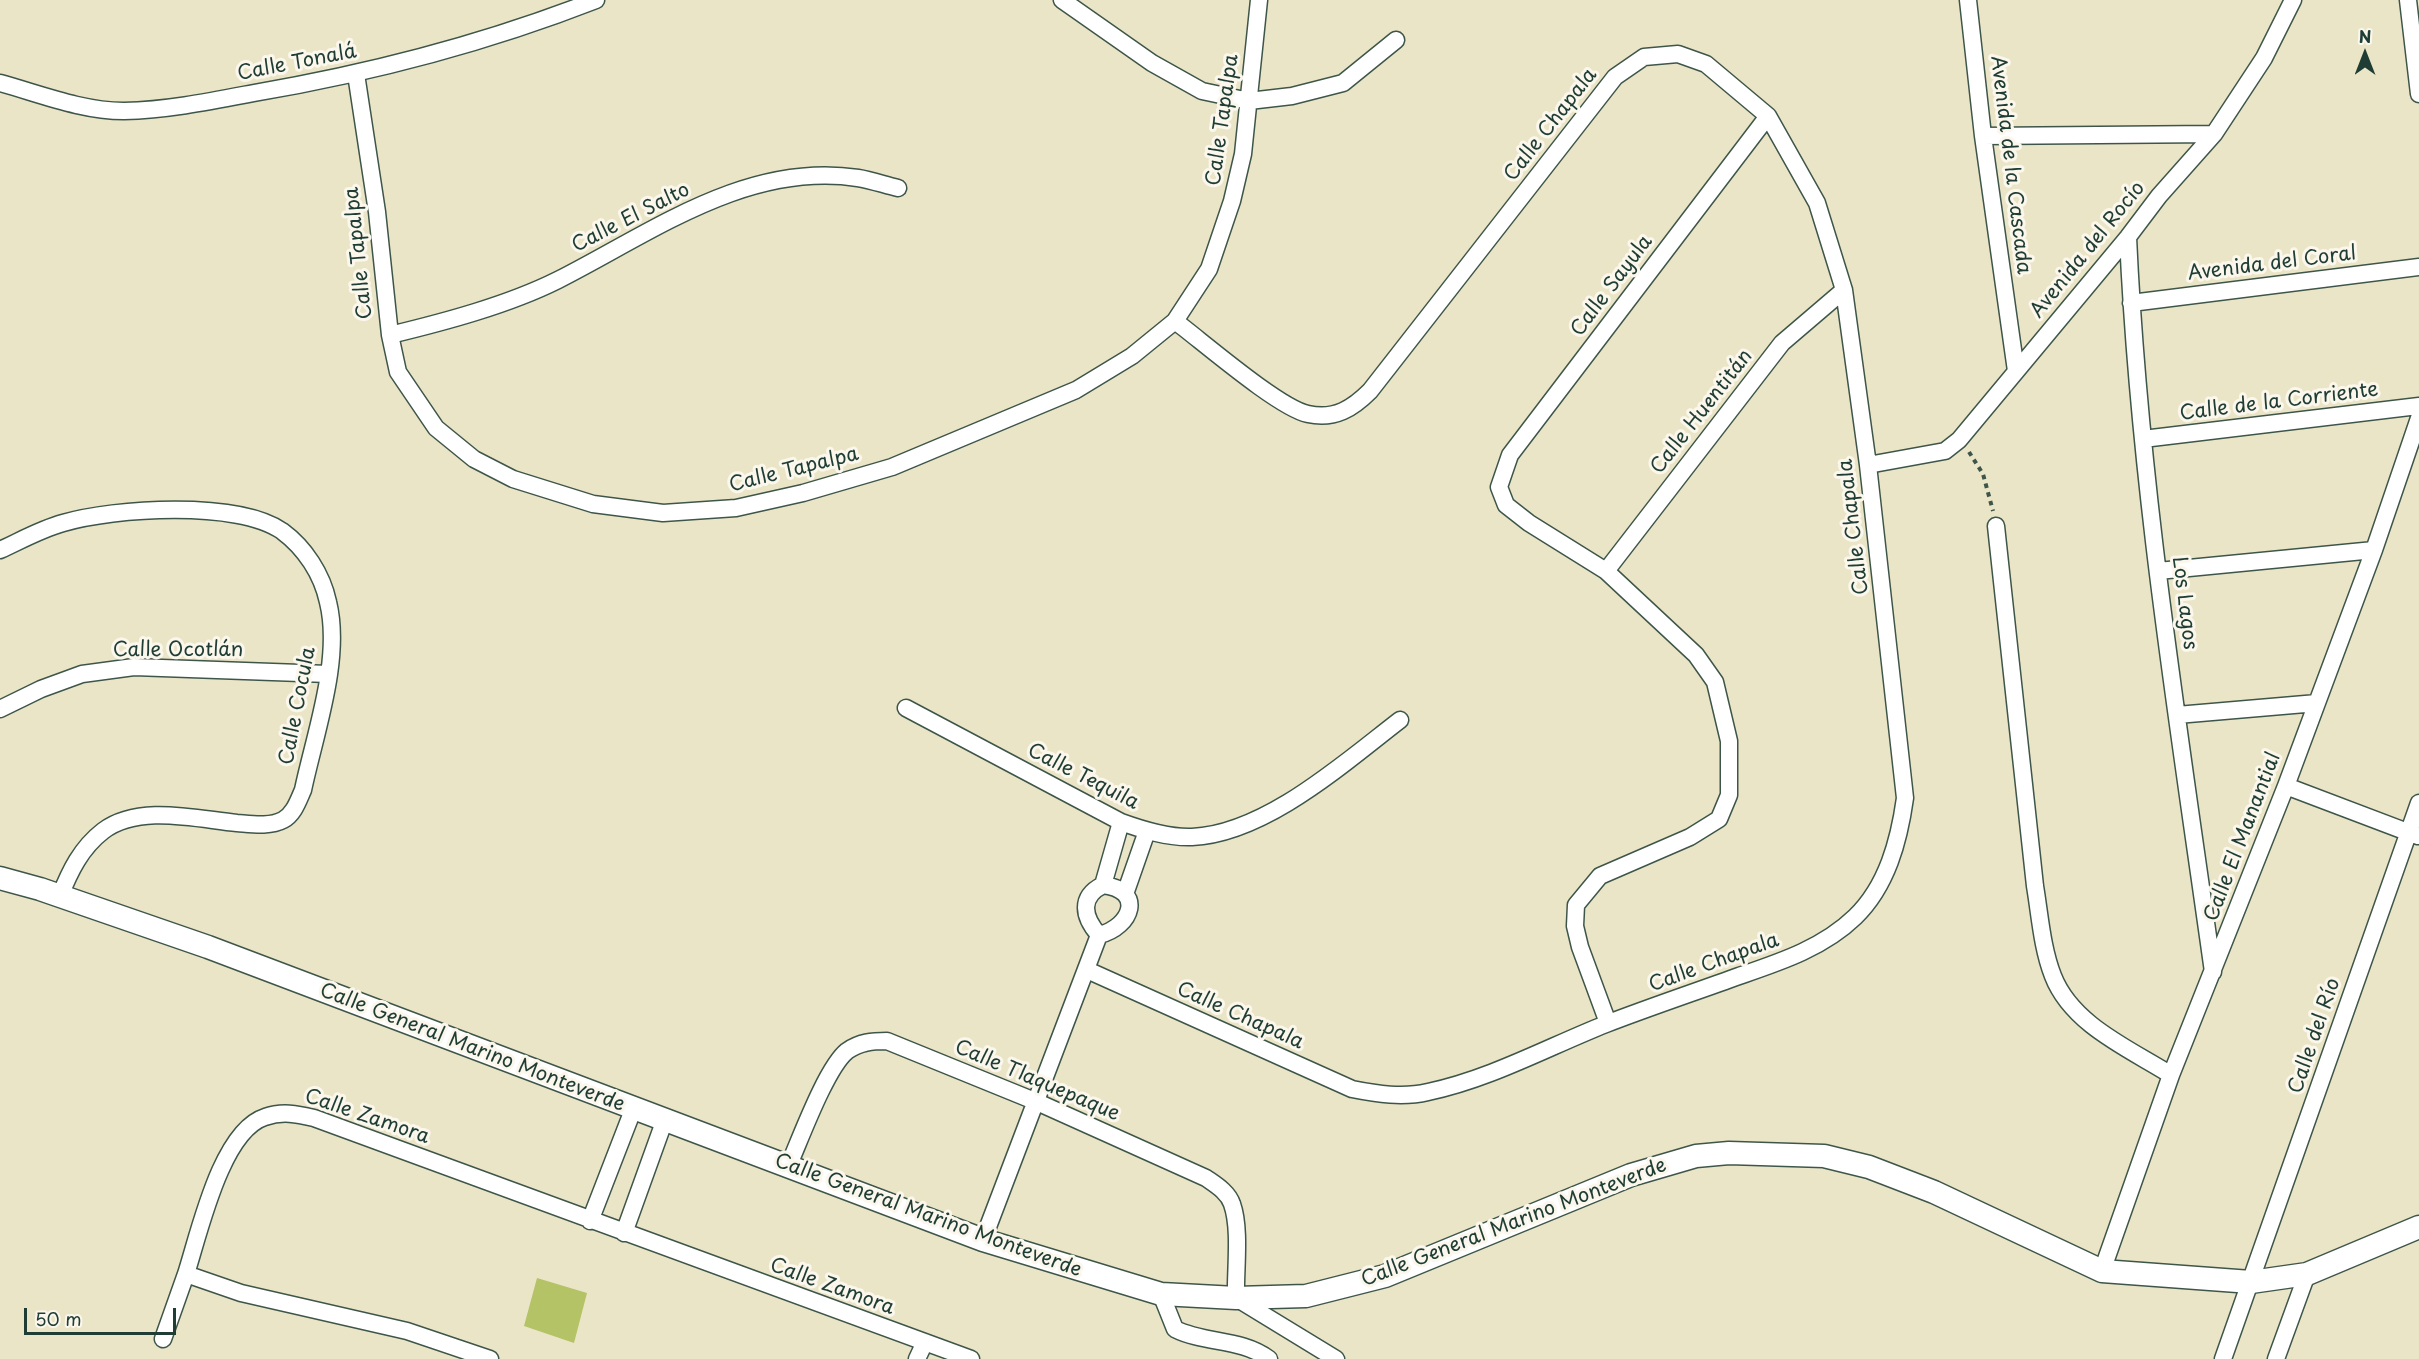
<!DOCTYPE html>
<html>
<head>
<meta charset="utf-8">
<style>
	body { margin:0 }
	#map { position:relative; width:2419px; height:1359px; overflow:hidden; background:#ebe5c7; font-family:"Playpen Sans",sans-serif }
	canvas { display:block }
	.north { position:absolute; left:2335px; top:24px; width:60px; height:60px; -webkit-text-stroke:4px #fbf7ec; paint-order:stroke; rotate:0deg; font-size:16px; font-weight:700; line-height:24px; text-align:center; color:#1f3d34 }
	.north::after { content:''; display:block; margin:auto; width:21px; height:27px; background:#1f3d34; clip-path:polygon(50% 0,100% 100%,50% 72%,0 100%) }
	.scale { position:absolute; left:24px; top:1308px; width:152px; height:27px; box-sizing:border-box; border:3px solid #1f3d34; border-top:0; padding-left:8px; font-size:18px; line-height:21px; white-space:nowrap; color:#1f3d34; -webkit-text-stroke:4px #fbf7ec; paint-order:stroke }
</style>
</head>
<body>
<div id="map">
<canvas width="2419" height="1359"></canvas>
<div class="north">N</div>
<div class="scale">50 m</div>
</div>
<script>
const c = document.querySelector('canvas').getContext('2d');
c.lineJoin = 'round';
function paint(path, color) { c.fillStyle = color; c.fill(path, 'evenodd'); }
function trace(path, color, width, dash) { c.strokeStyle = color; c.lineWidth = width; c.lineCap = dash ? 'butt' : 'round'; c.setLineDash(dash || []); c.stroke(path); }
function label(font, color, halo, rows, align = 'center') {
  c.font = font + ' "Playpen Sans",sans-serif'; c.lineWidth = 6; c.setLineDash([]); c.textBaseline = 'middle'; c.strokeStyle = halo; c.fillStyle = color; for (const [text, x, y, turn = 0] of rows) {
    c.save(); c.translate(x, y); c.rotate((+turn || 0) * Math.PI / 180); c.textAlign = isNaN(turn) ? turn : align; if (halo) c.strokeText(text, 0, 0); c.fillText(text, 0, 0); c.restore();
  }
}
paint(new Path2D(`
	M537,1278L587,1293L574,1343L524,1326Z`), '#b3c366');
const street = new Path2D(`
	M1062,0L1152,63L1202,91L1249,101L1292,96L1343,83L1396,40
	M1968,0L1983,136L2016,371
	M2408,0L2419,94
	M356,74L377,212L390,335L398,372L436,428L474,459L513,479L593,504L663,513L736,508L803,493L892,467L1076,390L1132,356L1175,321L1209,269L1232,201L1243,154L1259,0
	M0,83C40,94 82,111 124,111C168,110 212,101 254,93C371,73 486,43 596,0
	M1983,136L2214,134
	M2128,237C2139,483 2179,728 2213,972
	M2131,303L2419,267
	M390,335C444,322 508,305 558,280C651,233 747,161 858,178C871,180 885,185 898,188
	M2143,439L2419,406
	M1868,465L1945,451L1959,440L2128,237L2159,196L2214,134L2264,58L2293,0
	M1996,526L2035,886C2040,916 2042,948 2053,976C2072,1025 2130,1049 2171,1075
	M0,550C20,541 41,529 63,523C114,508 237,500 282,531C305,548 322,574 328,602C342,659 315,733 303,790C298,801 294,814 283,820C270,827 251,824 237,823C196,819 139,804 103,831C81,848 70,871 60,896
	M1606,571L1782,343L1844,290
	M2158,571L2374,550
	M906,708L1121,822C1143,830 1168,838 1192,837C1265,834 1344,763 1400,720
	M0,709L41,689L82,674L134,667L328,674
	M2177,715L2317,703
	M2286,786L2418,836
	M1103,885C1145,890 1132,927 1099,935C1083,917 1079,897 1103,885Z
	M1103,885L1121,822
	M1125,894L1147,831
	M1087,970L1352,1089C1377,1094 1403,1098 1428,1092C1490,1079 1548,1047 1606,1024C1650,1007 1695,992 1739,976C1780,962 1823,948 1855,917C1887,886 1899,841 1905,798L1868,465L1844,290L1817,203L1768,116L1706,64L1678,54L1644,57L1615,77L1370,391C1353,408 1335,420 1308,414C1279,408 1203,342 1175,321
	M1608,1023L1580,947L1575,926L1576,905L1600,876L1690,837L1719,819L1729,795V741L1715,682L1696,655L1606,571L1529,523L1506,505L1499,487L1510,455L1768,116
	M788,1167C800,1140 826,1068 847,1051C860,1042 872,1041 887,1041L1037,1102L1206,1178C1216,1185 1228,1192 1232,1204C1241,1229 1235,1272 1236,1298L1336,1359
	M590,1221L633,1110
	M624,1233L664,1122
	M983,1240L1099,935
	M2102,1271L2171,1075L2286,786L2374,550L2419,418
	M1161,1294L1175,1329C1205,1344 1241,1338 1269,1359
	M163,1339L186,1274
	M490,1359L407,1331L241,1293L186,1274C199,1234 221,1131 265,1117C282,1111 297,1114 314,1118L971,1359
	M917,1359L925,1342
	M2223,1359L2419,803
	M2276,1359L2307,1274`);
const secondary = new Path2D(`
	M0,878L40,889L208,947L983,1240L1161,1294L1236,1298L1306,1296L1385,1276L1631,1175L1696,1156L1729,1153L1824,1156L1869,1167L1934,1192L2102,1271L2251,1282L2307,1274L2419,1227`);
trace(street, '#3e564a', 19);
trace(secondary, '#3e564a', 25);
trace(new Path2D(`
	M1969,452L1983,474L1993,511`), '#3e564a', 4, [4.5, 4.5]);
trace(street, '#fff', 16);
trace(secondary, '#fff', 22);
label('20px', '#1f3d34', '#fbf7ec', [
	["Calle Tonalá",297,63,-11],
	["Calle Tapalpa",1223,120,-82],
	["Calle Chapala",1551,125,-52],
	["Avenida de la Cascada",2010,165,83],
	["Calle El Salto",631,218,-27],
	["Avenida del Rocío",2088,250,-51],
	["Calle Tapalpa",359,253,-96],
	["Avenida del Coral",2272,264,-7],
	["Calle Sayula",1612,286,-53],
	["Calle de la Corriente",2279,402,-7],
	["Calle Huentitán",1702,412,-52],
	["Calle Tapalpa",794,470,-14],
	["Calle Chapala",1854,527,-97],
	["Los Lagos",2184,603,83],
	["Calle Ocotlán",178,650],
	["Calle Cocula",298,706,-79],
	["Calle Tequila",1083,777,27],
	["Calle El Manantial",2243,837,-69],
	["Calle Chapala",1714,963,-20],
	["Calle Chapala",1240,1016,24],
	["Calle del Río",2315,1036,-71],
	["Calle General Marino Monteverde",472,1048,21],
	["Calle Tlaquepaque",1037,1081,23],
	["Calle Zamora",367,1117,19],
	["Calle General Marino Monteverde",928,1216,20],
	["Calle General Marino Monteverde",1514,1223,-21],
	["Calle Zamora",832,1287,20]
]);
</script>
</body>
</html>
